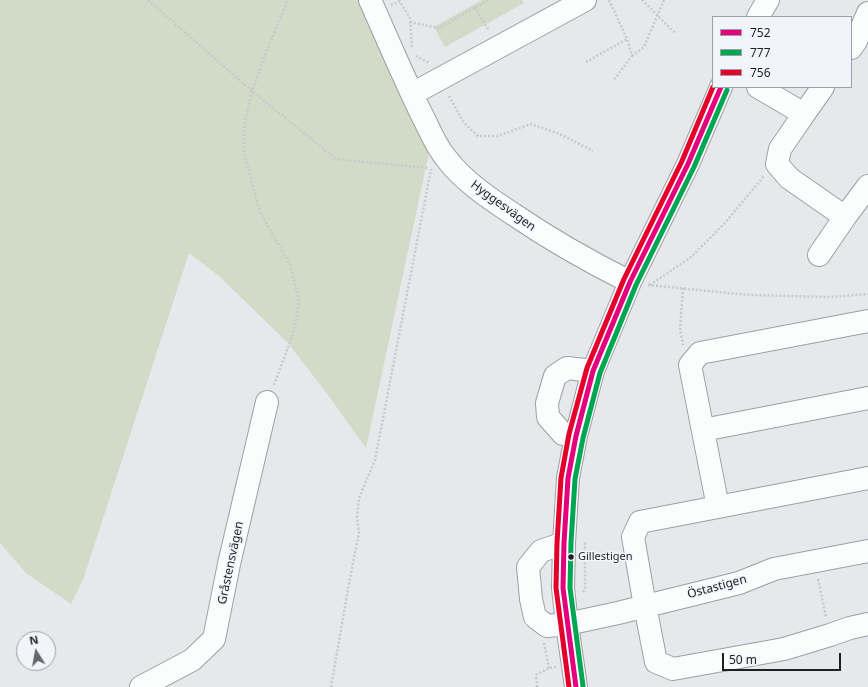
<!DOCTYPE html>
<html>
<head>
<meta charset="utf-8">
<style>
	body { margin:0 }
	#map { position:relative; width:868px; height:687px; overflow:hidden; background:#e7e8ec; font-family:"Noto Sans",sans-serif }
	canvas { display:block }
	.legend { position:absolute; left:712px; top:16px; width:140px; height:72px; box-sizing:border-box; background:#f2f4fc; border:1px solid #9e9fa5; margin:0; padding:5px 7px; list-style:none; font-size:12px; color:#1f2023 }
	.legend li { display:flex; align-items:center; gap:8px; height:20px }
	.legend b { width:20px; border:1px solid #9e9fa5 }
	.north { position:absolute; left:16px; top:631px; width:40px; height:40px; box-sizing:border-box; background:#f2f4fc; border:1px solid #9e9fa5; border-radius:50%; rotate:349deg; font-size:11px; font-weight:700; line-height:16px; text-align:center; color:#1f2023 }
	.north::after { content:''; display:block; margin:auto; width:14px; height:18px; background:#656669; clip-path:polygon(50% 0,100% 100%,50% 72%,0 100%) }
	.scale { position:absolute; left:722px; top:653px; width:119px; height:18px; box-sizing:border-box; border:2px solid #1f2023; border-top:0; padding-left:5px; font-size:12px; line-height:14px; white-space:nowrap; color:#1f2023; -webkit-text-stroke:3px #f2f4fc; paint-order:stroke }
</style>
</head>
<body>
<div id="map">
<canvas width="868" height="687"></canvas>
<ul class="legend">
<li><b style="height:5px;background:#e5007d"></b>752</li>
<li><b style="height:5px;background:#00a651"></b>777</li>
<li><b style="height:5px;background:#e4002b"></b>756</li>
</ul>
<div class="north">N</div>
<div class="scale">50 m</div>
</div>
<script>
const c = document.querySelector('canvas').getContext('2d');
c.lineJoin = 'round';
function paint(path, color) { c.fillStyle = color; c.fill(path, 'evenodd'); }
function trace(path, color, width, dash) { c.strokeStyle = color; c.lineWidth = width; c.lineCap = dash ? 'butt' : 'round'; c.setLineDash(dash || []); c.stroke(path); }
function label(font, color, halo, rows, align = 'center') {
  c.font = font + ' "Noto Sans",sans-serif'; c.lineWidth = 3; c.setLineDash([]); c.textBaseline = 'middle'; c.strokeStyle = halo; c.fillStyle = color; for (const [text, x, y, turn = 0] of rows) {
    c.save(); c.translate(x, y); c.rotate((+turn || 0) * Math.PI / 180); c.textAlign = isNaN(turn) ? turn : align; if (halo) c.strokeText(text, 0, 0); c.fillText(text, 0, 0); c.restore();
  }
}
paint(new Path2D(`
	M0,0H360L382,55L429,153L366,448L328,395L289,344L219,276L189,253L84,577L71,604L26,573L0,543Z
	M482,0H522L524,3L445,47L434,27Z`), '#d2dac8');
const minor = new Path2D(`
	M370,0C387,38 403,76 421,113C429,128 435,145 446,158C462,180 490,199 513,214C551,240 590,262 630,282
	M758,17L768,0
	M851,48L856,41L868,13
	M758,87L804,114L823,87
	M412,94L585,0
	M804,114L780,149L777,164L789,178L845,217L819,255
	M845,217L868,186
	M703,430L868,398
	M576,436L563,434L548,417L547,403L555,376L567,368L593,371
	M868,478L640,522L633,537L645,606L656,662L673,669L784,649L830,635L850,628L868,624
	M718,507L690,365L700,353L868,321
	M564,543L541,551L528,567L531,599L535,617L547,626L567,624L618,613L739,583L774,569L868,551
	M141,687L192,660L214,639L229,564L267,402
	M576,687L567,624L563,588L564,543L568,478L576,436L593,371L630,282L688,164L721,87`);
trace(minor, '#9e9fa2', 24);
trace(new Path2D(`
	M148,0L252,91L336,159L429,168
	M399,0L410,18L412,47
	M609,0L627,39L632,56L613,81
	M642,0L675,33
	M391,5L400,1
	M475,7L489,31
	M410,22L439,28L488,0
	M416,56L429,63
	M632,56L644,47L664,0
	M586,62L627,39
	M449,96L464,123L478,136H497L531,124L560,134L593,151
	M648,285L749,295L831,297L868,294
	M650,285L691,257L724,224L764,176
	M683,288L680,329L683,345
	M274,385L294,331L299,301L290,265L260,212L244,152V127L252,91L265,55L288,0
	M818,579L826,617
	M583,592L585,589V544L583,542
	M544,643L549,668
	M331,687L350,578L359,533L357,516L359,498L375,460L431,169
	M537,687L536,675L549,668L556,667`), '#c8c9cb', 2.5, [2, 2]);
trace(minor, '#fbfcfc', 22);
trace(new Path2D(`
	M576,687L563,588L564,543L568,478L576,436L593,371L630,282L688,164L721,87`), '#e5007d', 5);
trace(new Path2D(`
	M583,686L570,588L571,543L575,479L583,438L600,373L636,285L694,167L727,90`), '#00a651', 5);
trace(new Path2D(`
	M569,687L556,588L557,543L561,478L569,434L587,368L624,279L682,161L713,87`), '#e4002b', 5);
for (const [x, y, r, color] of [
	[571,557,3.5,"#1f2023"]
]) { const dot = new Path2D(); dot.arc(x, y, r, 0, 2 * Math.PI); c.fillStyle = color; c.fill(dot); trace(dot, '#f2f4fc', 1.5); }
label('11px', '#1f2023', '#f2f4fc', [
	["Gillestigen",578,557]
], 'left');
label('12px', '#1f2023', '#f2f4fc', [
	["Hyggesvägen",503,206,36],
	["Gråstensvägen",231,563,-78],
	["Östastigen",717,587,-15]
]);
</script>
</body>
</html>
